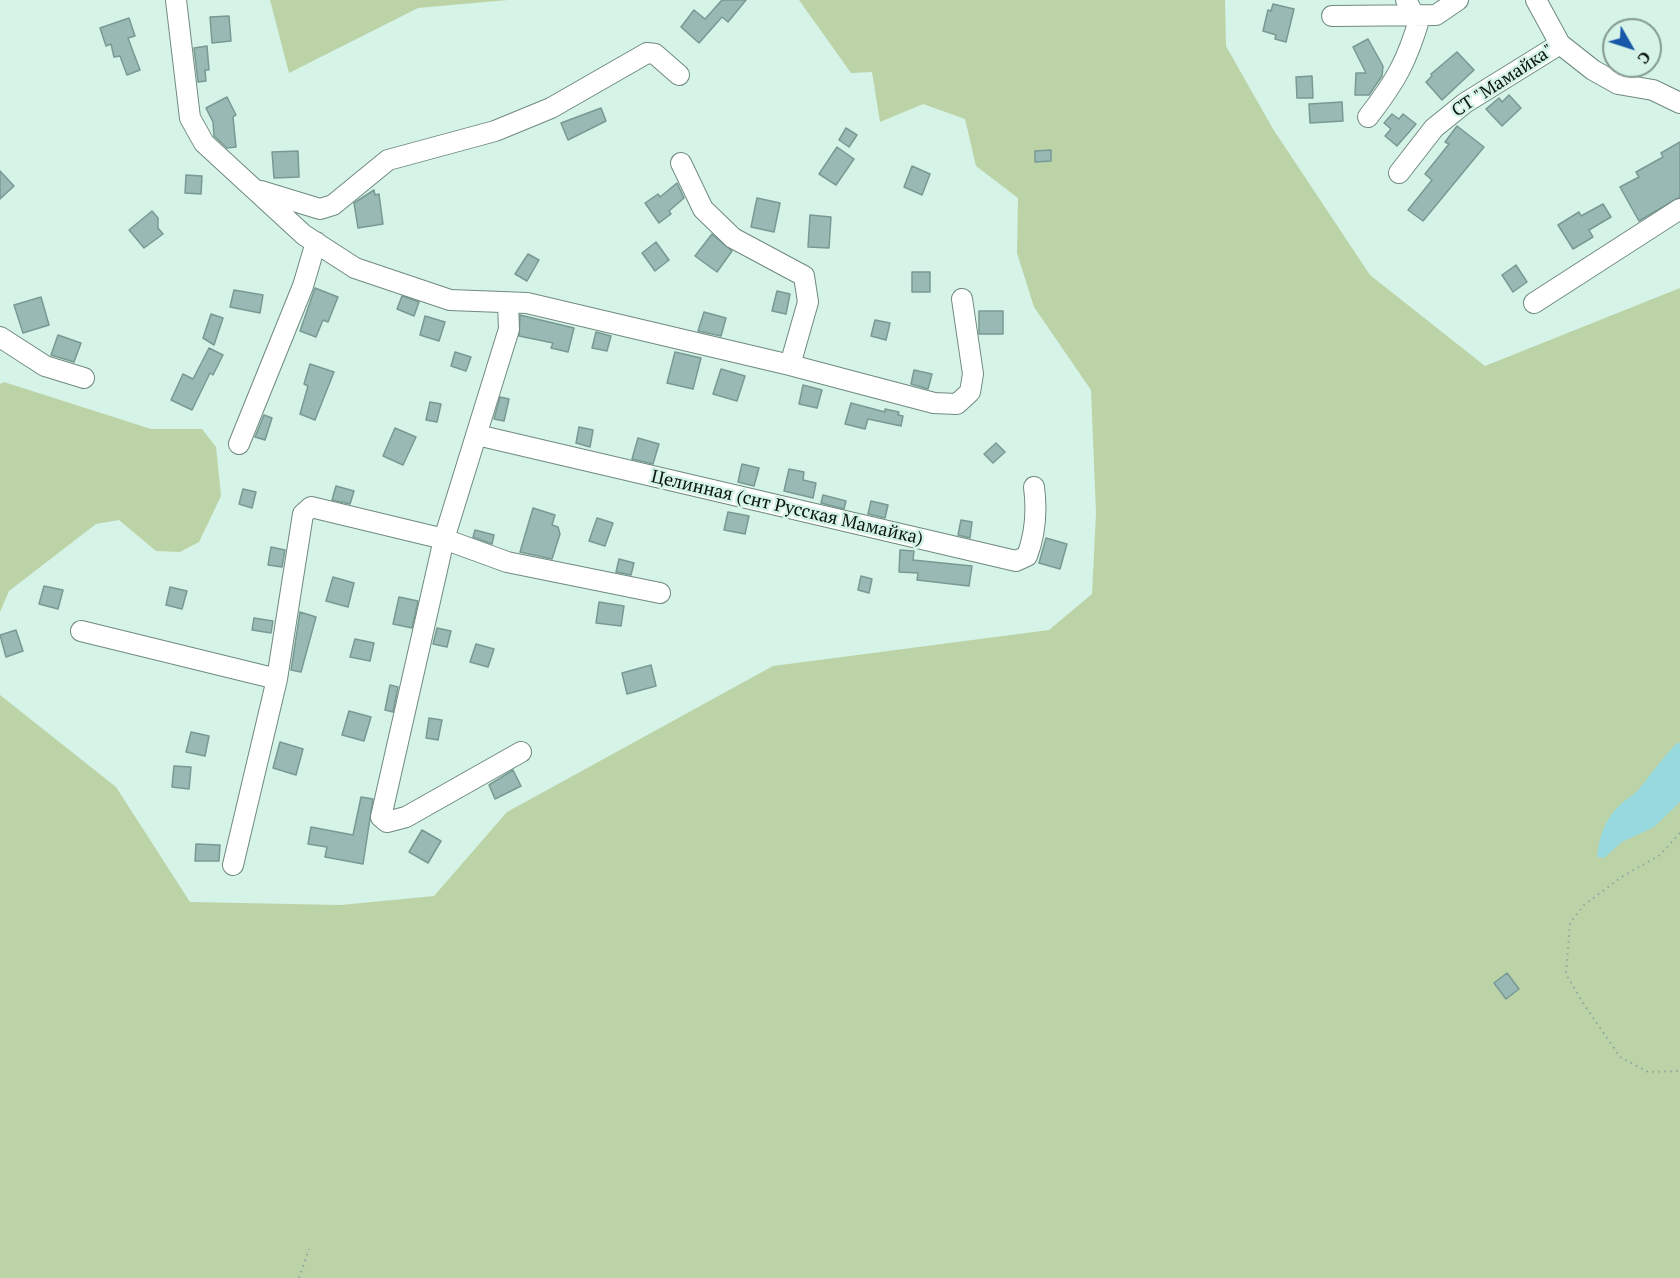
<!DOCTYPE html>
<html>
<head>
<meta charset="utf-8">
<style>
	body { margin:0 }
	#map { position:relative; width:1680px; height:1278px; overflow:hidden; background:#d5f3e6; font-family:"PT Serif",serif }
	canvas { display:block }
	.north { position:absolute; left:1602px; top:18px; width:60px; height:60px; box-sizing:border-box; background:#d5f3e6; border:2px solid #849a90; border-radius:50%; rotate:129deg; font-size:16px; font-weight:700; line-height:24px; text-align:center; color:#0a1510 }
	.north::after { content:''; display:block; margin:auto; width:21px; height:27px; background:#1958a9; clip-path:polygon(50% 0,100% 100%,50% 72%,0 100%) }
</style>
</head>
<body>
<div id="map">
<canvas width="1680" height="1278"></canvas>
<div class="north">С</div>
</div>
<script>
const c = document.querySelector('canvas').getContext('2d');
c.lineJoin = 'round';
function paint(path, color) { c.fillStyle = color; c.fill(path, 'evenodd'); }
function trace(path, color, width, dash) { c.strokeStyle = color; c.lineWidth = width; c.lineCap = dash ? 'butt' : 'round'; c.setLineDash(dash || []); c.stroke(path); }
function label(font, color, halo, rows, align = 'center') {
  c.font = font + ' "PT Serif",serif'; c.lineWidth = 5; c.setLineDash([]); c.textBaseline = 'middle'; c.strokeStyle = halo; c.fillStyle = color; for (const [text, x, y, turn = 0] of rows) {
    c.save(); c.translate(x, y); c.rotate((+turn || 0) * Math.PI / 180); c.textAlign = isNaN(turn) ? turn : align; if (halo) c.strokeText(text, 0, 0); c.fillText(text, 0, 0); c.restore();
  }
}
paint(new Path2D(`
	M270,0H508L418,8L289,73Z
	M799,0H1225L1226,46L1273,129L1370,275L1485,366L1680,288V1278H0V695L116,787L190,902L341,905L434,896L507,812L773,666L1049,630L1092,594L1096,513L1091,390L1034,307L1017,253L1018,198L976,166L965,119L923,104L880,122L872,72L851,73Z
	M4,382L151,429H202L216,447L221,496L199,542L180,552L156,551L119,520L96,524L9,591L0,612V384Z`), '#bcd3a8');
paint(new Path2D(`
	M1678,742L1680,744V802L1654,827L1622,842L1604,858L1597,857C1599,837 1605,818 1621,804C1627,798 1634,795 1639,789C1652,773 1663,757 1678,742Z`), '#97d9de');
const building = new Path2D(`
	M722,0H746L728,22L722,17L699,43L681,27L694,10L705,19Z
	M1273,4L1294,9L1286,42L1275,39L1276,35L1263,31L1268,10L1271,11Z
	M229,16L231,41L212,43L210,17Z
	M129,18L135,36L128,38L140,70L127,75L120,56L114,57L111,44L106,46L100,28Z
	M1368,39L1383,66L1382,76L1369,95H1355L1356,73H1366L1353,47Z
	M207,46L209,70H205L206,81L198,82L194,48Z
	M1457,52L1474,70L1442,100L1426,82L1432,76L1431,74Z
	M1312,76L1313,98H1297L1296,77Z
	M1509,95L1521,108L1502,126L1486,109L1499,98L1502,102Z
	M227,97L236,115L233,117L236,147L227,148L214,136L213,122L206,108Z
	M1342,102L1343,121L1310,123L1309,104Z
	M601,108L606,121L568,140L561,123Z
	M1392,114L1399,119L1403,114L1416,124L1397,146L1385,136L1391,129L1384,123Z
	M1457,126L1484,147L1423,221L1408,210L1432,180L1425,174L1449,144L1445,142Z
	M846,128L857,135L849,147L839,140Z
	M1680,142V197L1639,221L1620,187L1639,177L1636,172L1663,157L1661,153Z
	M837,147L854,159L836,185L819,174Z
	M1051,150V161L1035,162V151Z
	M298,151L299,177L274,178L272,152Z
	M912,166L930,174L922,195L904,187Z
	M0,171L14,186L0,199Z
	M186,175L202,176L201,194L185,193Z
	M677,183L684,198L669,211L671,214L659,223L645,203L658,194L660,197Z
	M374,190L375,195L379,194L383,224L358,228L354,203Z
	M757,198L780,203L774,232L751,227Z
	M1603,204L1611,217L1589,230L1593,237L1573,249L1558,225L1579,212L1581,216Z
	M152,211L158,218V228L163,234L144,248L129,230Z
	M810,215L831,217L829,248L808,247Z
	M712,234L732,251L717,272L695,256Z
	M656,242L669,260L655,271L642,253Z
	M528,254L539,260L527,281L515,274Z
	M1516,265L1527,282L1513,292L1502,275Z
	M912,272H930V292H912Z
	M315,288L338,297L328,322L323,320L316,337L300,331Z
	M234,290L263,295L260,313L230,307Z
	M777,291L790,294L786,314L772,311Z
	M402,296L419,302L414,316L397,309Z
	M41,297L49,325L23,333L14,305Z
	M979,311H1003V334H979Z
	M704,312L726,318L721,336L698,331Z
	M211,314L223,318L214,345L203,338Z
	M520,315L574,328L568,352L551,348L553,343L519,336Z
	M425,316L445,322L439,341L420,335Z
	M875,320L890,323L886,340L871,336Z
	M596,332L611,336L607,351L592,348Z
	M58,335L81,343L74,362L51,355Z
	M209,348L223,355L213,375L210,373L192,410L171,400L183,374L193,379Z
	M455,352L471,357L466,371L451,366Z
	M675,352L701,358L693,389L667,383Z
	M310,364L334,372L315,420L300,414L308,386L304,384Z
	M721,369L745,376L737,401L713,394Z
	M914,370L932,374L928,389L911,384Z
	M803,385L822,390L817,408L799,404Z
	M500,397L509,399L504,421L494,419Z
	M430,402L441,404L437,422L426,420Z
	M851,403L885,412V409L899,412L898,415L903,416L901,426L868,419L865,429L845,424Z
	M264,415L272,418L265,440L255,437Z
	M579,427L593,430L590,447L576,443Z
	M395,428L416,437L403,465L383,456Z
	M638,438L659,444L653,464L632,459Z
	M996,443L1005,452L993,463L984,454Z
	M742,464L759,468L754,486L738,482Z
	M789,469L804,472L803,480L816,483L813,498L784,491Z
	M336,486L354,491L350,504L332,500Z
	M243,489L256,492L252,508L239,504Z
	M823,495L846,501L844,509L821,503Z
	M871,501L888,505L885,518L868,514Z
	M533,508L555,515L552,525L558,527L560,534L552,559L520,552Z
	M728,512L749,516L745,534L724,530Z
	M597,518L613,523L605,546L589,541Z
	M961,520L972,522L970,538L958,535Z
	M475,530L494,535L492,544L473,537Z
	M1046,538L1067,544L1060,569L1039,563Z
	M271,547L285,550L282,567L268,565Z
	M900,550L914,551L913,560L972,566L969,586L917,580L918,573L899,572Z
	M619,559L634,563L631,575L616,572Z
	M861,576L872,579L869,593L858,590Z
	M333,577L354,583L348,607L326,601Z
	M44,586L63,590L58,609L39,604Z
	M170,587L187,591L182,609L166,605Z
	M399,597L418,601L412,628L393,624Z
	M599,602L624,606L621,626L596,623Z
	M300,612L316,617L301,672L291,670Z
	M254,618L273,621L271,633L252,630Z
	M437,628L451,631L447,647L433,644Z
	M16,630L23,651L6,657L0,635Z
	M355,639L374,643L370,661L350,657Z
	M476,644L494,649L488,667L470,662Z
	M651,665L656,686L627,694L622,673Z
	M390,685L398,687L393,712L385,710Z
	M349,711L371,717L364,741L342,735Z
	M429,718L442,720L438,740L426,738Z
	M191,732L209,736L205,756L186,752Z
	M280,742L303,749L296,775L273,768Z
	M174,766L191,767L189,789L172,787Z
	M513,770L521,786L495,799L489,785Z
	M361,797L373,799L363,864L325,857L327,847L308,844L311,827L353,835Z
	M422,830L441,841L428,863L409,852Z
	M196,844L220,845L219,861H195Z
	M1507,973L1519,989L1506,999L1494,983Z`);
paint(building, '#98b9b4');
trace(building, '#799994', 1.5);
const minor = new Path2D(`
	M176,0L190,118L204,143L304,235L355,268L450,300L527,303L790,365L934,403L957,404L970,392L973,374L962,299
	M1536,0L1560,44L1593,70L1618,84L1653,90L1680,103
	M1332,16L1436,15L1458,0
	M1368,117C1396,81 1407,61 1420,17L1412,11L1406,0
	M681,163L703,209L733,238L804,276L808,302L790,365
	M1399,173L1434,128L1465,103L1560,44
	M261,191L320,209L333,205L388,160L495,131L551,108L647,53L655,54L679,75
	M1534,303L1680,209
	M0,337L45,366L84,378
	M477,435L1016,561L1027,556C1035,535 1037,510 1034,487
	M239,444L303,286L316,242
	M81,631L277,679L233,865
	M277,679L303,514L311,507L444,539L509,329L508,303
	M521,752L406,817L387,822L381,817L444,539L507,562L660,593`);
trace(minor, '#6f8a7e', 22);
trace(new Path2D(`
	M1680,833L1660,855L1623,876L1584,905L1570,923L1566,974L1583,1003L1620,1057L1648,1072L1680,1071
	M299,1278L309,1249`), '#8ea69b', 2, [1.5, 4.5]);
trace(minor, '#fff', 20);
label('18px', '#0a1510', '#d5f3e6', [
	["СТ \"Мамайка\"",1503,81,-33],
	["Целинная (снт Русская Мамайка)",787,508,13]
]);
</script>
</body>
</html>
